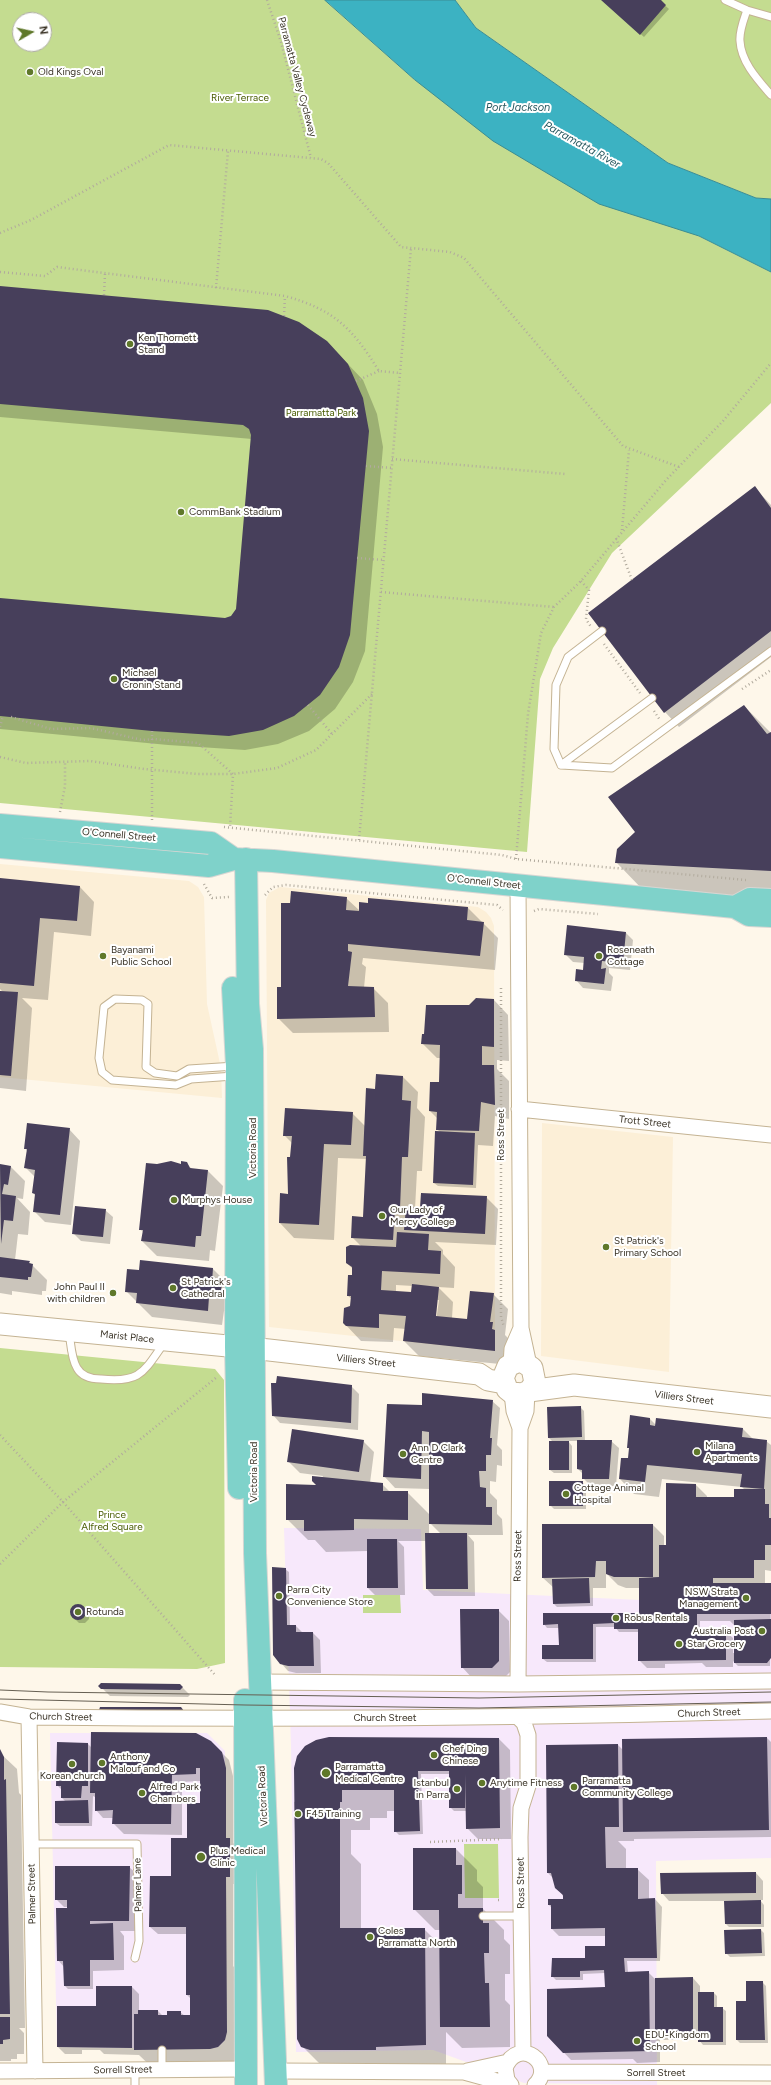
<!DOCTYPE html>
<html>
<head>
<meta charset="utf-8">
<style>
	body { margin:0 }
	#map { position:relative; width:771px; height:2085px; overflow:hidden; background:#fef7ea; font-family:Figtree,sans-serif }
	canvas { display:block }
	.north { position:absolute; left:12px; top:12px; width:40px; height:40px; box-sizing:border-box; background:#fff; border:1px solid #b0ada8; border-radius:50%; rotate:81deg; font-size:11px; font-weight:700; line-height:16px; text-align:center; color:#393225 }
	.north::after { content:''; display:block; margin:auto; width:14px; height:18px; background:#5f782a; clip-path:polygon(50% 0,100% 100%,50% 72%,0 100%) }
</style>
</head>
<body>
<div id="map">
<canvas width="771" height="2085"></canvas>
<div class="north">N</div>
</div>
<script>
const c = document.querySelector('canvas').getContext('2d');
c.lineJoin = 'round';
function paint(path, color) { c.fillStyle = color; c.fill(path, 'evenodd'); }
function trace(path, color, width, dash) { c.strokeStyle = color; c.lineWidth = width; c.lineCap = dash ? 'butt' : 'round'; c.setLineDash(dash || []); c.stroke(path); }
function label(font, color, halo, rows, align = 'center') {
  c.font = font + ' Figtree,sans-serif'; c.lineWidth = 4; c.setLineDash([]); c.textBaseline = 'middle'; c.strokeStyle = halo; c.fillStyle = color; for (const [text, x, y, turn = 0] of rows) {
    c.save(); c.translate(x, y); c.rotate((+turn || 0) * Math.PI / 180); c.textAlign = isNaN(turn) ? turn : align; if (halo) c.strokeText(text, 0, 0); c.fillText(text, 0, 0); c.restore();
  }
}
paint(new Path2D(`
	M284,1528L421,1529L423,1590L771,1606V1858L656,1861L657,2085L524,2083L433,2050L296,2052L291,1746Z
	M50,1733H207L225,1751V2040L218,2047L210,2049L57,2047Z`), '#f7e8fb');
paint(new Path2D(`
	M0,864L189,881L198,887L204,897L207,1004L221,1068L222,1098L0,1077Z
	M280,887L478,907L486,912L491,918L494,926L495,1351L269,1327L266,900L269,893Z
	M542,1123L673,1137L669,1372L541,1356Z`), '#fcefd7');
paint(new Path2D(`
	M0,0H325L415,80L699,236L771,272V403L612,553L553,648L540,679L527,852L0,803ZM20,20H44V44H20Z
	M455,0H771V199L756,198L668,163L476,28Z
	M0,1348L215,1369L224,1380L225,1663L197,1669L0,1667Z
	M363,1595H400L401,1613H363Z
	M464,1844H498L499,1898H465Z`), '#c4dc90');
const water = new Path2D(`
	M325,0H455L476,28L668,163L756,198L771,199V272L699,236L599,204L493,141L415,80Z`);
paint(water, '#3cb2c2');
trace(water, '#3b8c93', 1);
paint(new Path2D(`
	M602,0H659L669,9L644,37Z
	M0,287L327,342L363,380L377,414L383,447L365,651L353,682L335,709L309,731L278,744L245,750L168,745L0,729V599L225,619L232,617L237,610L252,439L0,417Z
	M755,488L771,505V657L679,727L665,712Z
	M744,706L771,733V898L644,891L616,862L636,832Z
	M0,879L80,887L94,902L91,936L54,932L48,1000L22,998L32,1008L26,1091L0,1088V992H3L0,989Z
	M346,898L360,911L468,908L498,938L495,970L363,958L362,964L366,967L364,988H373L388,1003L389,1032L293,1033L278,1018L282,988Z
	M568,926L626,933L633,940L630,970L609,968V973L613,977L611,991L583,988L576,980L584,971L585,963L573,962L565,954Z
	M494,1000L508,1015L509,1061L497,1060V1069L509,1081V1119L495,1116L493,1146L478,1145L476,1188L438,1186L434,1183L440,1132L437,1129V1118L430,1111L440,1083L441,1058H437L422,1043L425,1035L470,1006Z
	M377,1075L403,1077L418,1092L417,1108L425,1117L422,1171H417L415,1209L486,1197L498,1209L496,1245L435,1242L443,1250V1254L455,1267L454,1288L438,1287L453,1302L452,1318L468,1320L493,1294L508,1309L505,1335L508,1338L510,1365L419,1356L404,1341L406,1329L394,1328L393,1342L361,1341L344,1323L351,1307L352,1299L348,1296L353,1269L347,1263L362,1247L352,1237L364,1218L367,1159L338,1158L334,1240L294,1238L280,1223L289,1195L291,1158L292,1143L284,1135L352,1113L365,1126L376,1090ZM396,1285L413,1286L412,1293L396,1292ZM436,1300H439L436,1321L434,1320Z
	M69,1129L80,1141L71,1225L45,1222L34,1211L36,1196L33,1193L35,1177L26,1168L27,1151L25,1148Z
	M186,1163L192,1169L208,1171L223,1186L215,1251L210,1250L209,1261L157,1256L142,1241L143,1232L140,1229L157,1165L182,1166Z
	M0,1165L10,1166L25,1181L23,1199L17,1198L30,1212L28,1235L18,1234L15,1260L29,1262L47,1280L46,1291H42V1295L12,1291V1295L0,1293Z
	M105,1210L113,1217L110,1244L81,1241L73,1233Z
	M213,1269L228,1284L234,1313L224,1311L222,1325L152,1317L126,1291L140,1271Z
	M351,1386L359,1394L358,1430L280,1423L273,1415Z
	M492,1401L500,1408L497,1445L502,1450V1466L497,1465L496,1482L490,1481V1493L497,1500V1514L502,1519L503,1535H468L474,1542L475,1596H434L427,1589L426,1541H398L404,1547L405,1595H375L368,1588V1551L326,1552L315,1540H308L287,1519L318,1486L323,1476L300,1473L288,1461L363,1441L374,1452L370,1483L382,1484L390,1492H407L430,1515V1489L395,1488L384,1476L422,1406ZM429,1522L441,1534H429Z
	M580,1407L584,1411L585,1441H611L619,1448L616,1486H591L583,1478V1474L578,1469V1441H568L572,1446V1473H554L550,1470L553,1442L549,1438L548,1408Z
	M650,1419L656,1425L743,1429L753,1439L766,1441L771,1445V1571L765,1570V1584H771L770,1666H738L733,1661V1667H706L702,1663L665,1664V1668H647L639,1660L640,1632H619L615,1627H596V1662H547L543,1659L560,1646L559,1628H547L544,1624L640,1614V1588H626L618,1585L606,1573V1588H593V1606L557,1607L554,1604V1588L543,1578L653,1525L664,1536V1546H667L696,1485L707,1496V1498H735L745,1490L742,1487L662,1479L659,1497L634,1494L620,1479L622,1459H629L630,1450L628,1447ZM700,1621H730L735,1626V1653H733V1638L725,1631H700Z
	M582,1482L586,1486V1509H554L550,1505Z
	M273,1568L285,1569L289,1572L290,1626H296L303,1633H313L320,1640L321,1673H296L288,1671L274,1655Z
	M75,1605H81L89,1613V1619L85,1623H79L71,1615V1609Z
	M498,1610L509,1621L510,1672L504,1678L473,1679L462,1667Z
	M180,1685L190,1695L188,1697L110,1696L100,1686Z
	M767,1738L771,1742V1837L634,1839V1841H618L626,1849V1869H637L649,1880V1899H655L662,1907L660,1961H627L628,1972H648L655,1979L693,1978L700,1986V1993H714L717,1996V2008H722L726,2011V2045H703L699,2040H663L660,2037V2062L637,2063L633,2059L571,2060L548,2036L606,1988L605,1973L583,1974V1980H556L552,1976L606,1947V1936H559L552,1929V1908L549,1905V1900H565L553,1878L548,1873L618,1745L623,1750Z
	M499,1739L510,1750L511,1839H478L467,1828V1811H454L450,1807V1774H421L423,1834L399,1835L395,1831V1811H387V1818H370V1830H351V1854L361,1864V1929H424L440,1945V1930H435L414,1909L456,1849L477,1870V1881L483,1887V1909L504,1930V1939L510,1945V1974H505V2000L510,2005V2047L462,2048L446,2032V2066L323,2067L302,2046L294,1802Z
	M211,1742L229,1760L233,1776V1843L237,1846V1884H233V1966L254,1987L238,2077L163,2078L139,2055L104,2054L100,2050H82V2054H65L58,2047L95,2007L132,1987L139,1994V2011H158L163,2016L180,2012L185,2016H191V1999L187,1995V1934H158L150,1927L201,1804V1781L182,1782V1835L124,1834L113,1823V1818H103L96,1810L95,1797L93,1796L92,1826H60L56,1823L66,1802L62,1798V1790L57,1785L58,1744H88L92,1748Z
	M0,1753L17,1769L19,1793L21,1795L25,2028H19L24,2033V2054H17V2059H11V2061H0Z
	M129,1867L137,1874L140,1931H120L124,1936V1970L93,1971V1989H68L65,1986L64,1967L58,1960L68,1907H64L56,1899Z
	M756,1873L763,1881V1900H760L764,1905V1927H729L726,1924L725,1901H669L662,1893Z
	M761,1930L764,1933L765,1956L730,1957L726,1953Z
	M762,1982L766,1986L768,2043H740L737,2040L747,2002Z`), '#0003');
paint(new Path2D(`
	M601,0H661L666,5L640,35Z
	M0,286L268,310L299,322L327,341L348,364L363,398L369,431L350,635L339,667L320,695L294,716L263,730L229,736L152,731L0,716V598L225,618L231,616L236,609L251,435L249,429L243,425L0,404Z
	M755,486L771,508V631L664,713L588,613Z
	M744,705L767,734L771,732V871L615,863L617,849L635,832L608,797Z
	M0,878L80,886L77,921L40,918L34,986L0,983Z
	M291,891L347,897L346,910L359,911V902L368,903V898L468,907L467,920L484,922L480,956L348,944V951L352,952L348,986L374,987L375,1017L277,1019V987H281V903H290Z
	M567,925L626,932L623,963L602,961L601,969L606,968L604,984L575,981L576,969L583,970L584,957L564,955Z
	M0,991L18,992L11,1076L0,1075Z
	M476,998L494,999V1047L482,1046V1065H494L495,1105L481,1102L479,1131L436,1130L437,1112L429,1111L430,1082H439L440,1045L421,1044L422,1034H424L426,1005H469Z
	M376,1074L403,1076L402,1100L411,1101L408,1157H402L400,1209H395L393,1240L351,1238L352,1216L363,1217L366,1156H363L366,1088L375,1089Z
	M285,1108L353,1112L351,1145L324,1144L319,1225L279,1223L280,1193L288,1194L287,1157H290L292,1136H283Z
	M27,1123L70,1128L60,1215L33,1212L35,1194L32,1193L35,1170L24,1168L27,1149H24Z
	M435,1131L475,1133L473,1185L433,1183Z
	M171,1161L181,1164V1161L187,1162L190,1168L208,1170L201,1236H196L195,1247L141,1241L143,1230H139L146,1163L157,1164Z
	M0,1164L11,1166L8,1185L4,1184L2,1194L16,1196L13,1221L4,1220L1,1244Z
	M421,1193L487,1196L485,1234L404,1230L406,1207L420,1208Z
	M75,1206L106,1209L103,1237L72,1234Z
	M397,1232L429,1234L428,1250L441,1251L440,1274L382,1271L381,1290L411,1292L412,1284L439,1287L436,1316L467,1319L470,1291L494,1293L490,1322H493L492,1329L495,1330V1351L403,1341L406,1316L379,1314V1328L346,1326L343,1323L344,1308L350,1306L351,1296H347L348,1275H352V1267L346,1263V1247L350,1245L396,1247Z
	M0,1257L30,1261L29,1263L33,1264L31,1277H28V1280L0,1277Z
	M140,1260L213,1268L212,1283L222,1284L220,1298L209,1297L208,1311L136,1303L137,1293L125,1292L127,1269L139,1270Z
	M277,1376L352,1385L351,1423L272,1416L271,1383H276Z
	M422,1393L493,1400L490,1438H492L491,1455H486V1471H479L480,1487L486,1488V1507H492V1525L429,1524V1432L422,1431L421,1479L383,1477L387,1404L422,1405Z
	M581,1406L582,1437L548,1438L547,1407Z
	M630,1415L650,1418V1425L655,1426L656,1418L743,1428L742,1437L767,1440L764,1489L740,1487L742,1474L647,1465L645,1482L619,1479L621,1458H628L629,1448H627Z
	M292,1429L364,1440L359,1472L287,1462Z
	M577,1440H612L609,1479H582V1470L577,1469Z
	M549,1441H569V1470H549Z
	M312,1476L383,1483V1491H408V1520L354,1519V1530L304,1531V1520H286V1484L316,1485L312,1481Z
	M549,1481H583V1506H549Z
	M666,1483L696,1484V1497H734V1489H765V1504H769V1518H771V1545H765V1560H754V1578H713V1583H771V1614H697V1630H726V1660L638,1661V1629H614V1623L593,1624V1659H542V1645H559L558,1624L543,1625V1613H639V1578L659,1577V1545H666Z
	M542,1524H653V1577H614L606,1574V1561H596L595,1577L542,1578Z
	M425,1533H467L468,1589H426Z
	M367,1539H397L398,1588H367Z
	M272,1567L286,1568L287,1625H296V1632H313L314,1666H288L280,1664L273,1655Z
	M589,1578L590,1603L553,1604L552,1579Z
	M70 1612a8 8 0 1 1 16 0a8 8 0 1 1-16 0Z
	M460,1609H499V1661L492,1668H461Z
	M771,1619V1658L767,1663H734V1620Z
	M101,1683L180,1684L183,1687L180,1690L101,1689L98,1686Z
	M100,1707H181L184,1711L99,1710Z
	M91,1732L196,1733L211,1741L222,1752L226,1768V1838H230V1877H226L227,2032L225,2040L218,2047L210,2049L134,2050V2014H138V2010H158V2015H167V2011H181V2015H190V1995H186V1927H149L150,1876H171V1838H187V1803H200V1768H196V1774L172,1775L171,1824H112L113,1810L95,1811V1793H90Z
	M329,1737L499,1738L500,1828L466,1829L465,1774V1808H449V1771H418L420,1831L394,1832V1790H342V1802H340V1928H425L426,2045L376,2047V2050H310L301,2047L297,2039L294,1768L297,1756L305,1746L316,1740Z
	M767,1737L769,1830L623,1832L622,1739Z
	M57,1742L88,1743V1786H82L81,1798H61V1786H56Z
	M618,1744L619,1827H605L606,1868H638V1899L655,1898L657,1958H624L625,1972L649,1971L650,2051L563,2053L547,2036V1989L605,1987L604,1970L580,1971V1977H551L552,1958H585V1946H605V1928L551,1929V1905H548V1899H563V1895L555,1888L551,1873H547L546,1745Z
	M0,1749L4,1757V1780L6,1779L10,2014H0Z
	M88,1800L89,1823H55V1801Z
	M413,1848H456V1865H462V1894H458V1908H483V1923H489V1953H484L485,1983H489L490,2027H440L439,1910H413Z
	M55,1866H130L129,1921H90V1924L113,1923L114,1960H90V1986H64L63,1961H57L56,1908H67V1900H55Z
	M756,1872V1893L661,1894L660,1873Z
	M761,1900V1924H725L724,1901Z
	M761,1929L762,1953L725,1954L724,1930Z
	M693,1977V2033H655V1978Z
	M746,1981H763L765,2040H736V2001H746Z
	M96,1986H132V2048L57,2047V2006H96Z
	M698,1992H714V2007H723V2042H698Z
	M0,2017H10V2039L3,2040V2044H0Z`), '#473f5b');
const lane = new Path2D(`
	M725,0L747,10L771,17
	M747,10C744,19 739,31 740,41C741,62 758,80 771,95
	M561,765L612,768L771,651
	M561,765L554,749L556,685L568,657L602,631
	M561,765L652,698
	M234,1076L191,1079L176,1085L112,1080L102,1072L99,1058L104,1007L115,999L142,1000L148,1004L146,1067L155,1073L177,1076L189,1069L235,1066
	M69,1332C71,1344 71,1358 77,1368C82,1377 91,1379 101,1379C140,1383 143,1373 164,1343
	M32,1844H137L139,1941L135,1958
	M483,1916H522
	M162,2069V2050
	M135,2070V2085`);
const street = new Path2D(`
	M518,885L521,1328L529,1365
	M519,1109L771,1135
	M511,1364L512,1349L521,1328
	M512,1393L514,1411L520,1428L518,1684
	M520,1428L526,1411L527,1392
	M259,1682L518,1684L771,1681
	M0,1712L29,1717C276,1720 524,1718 771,1711
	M29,1717L35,2071
	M519,1718L524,1723L528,1735V1786L521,1808L520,1837L523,2053
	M0,2071L246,2069
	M276,2071L464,2072L511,2085
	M467,2071L508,2062
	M542,2072L771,2073
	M511,2085L507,2080L505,2068C518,2035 557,2064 535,2085`);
const secondary = new Path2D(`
	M0,1324L269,1350L479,1374L488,1380L504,1383
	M529,1391L535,1383L532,1368L523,1362H517L508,1366L503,1378L507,1389L512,1393L522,1394L529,1391L574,1385L771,1407`);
const primary = new Path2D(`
	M0,825L211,843L234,859
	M0,847L209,866L234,859L273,861L735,907L749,915L771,916
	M246,859L248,1004L252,1049L255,1553L276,2085
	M735,907L750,899L771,900
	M233,988L237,1066L236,1347L239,1488
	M245,1700L246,2085`);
trace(lane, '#c4b393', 9);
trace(street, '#c4b393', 17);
trace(secondary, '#c4b393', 23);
trace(primary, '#d7d6d3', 24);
trace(new Path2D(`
	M267,0L281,42L311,158
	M0,233L31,220L169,145L321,159L328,163L401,247L450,252L464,258L623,446L679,467
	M0,272L45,276L57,267L285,296C335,310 352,328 379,371L400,373
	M216,288L228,151
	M104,295L105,274
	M284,316L285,296
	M356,381L379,371
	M392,459L565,474
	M366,466L392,468
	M622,530L629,450
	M616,538L632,580
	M357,558L384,560
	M581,581L589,590L586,619L591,627
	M381,592L554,607
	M604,644L640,693
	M742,689L771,670
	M308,705L332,734
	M654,711L660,720
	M11,717L51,729L91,728L142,740L153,739L198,743L233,774L230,828
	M0,727L3,716
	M0,757L26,763L90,761L144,769L198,774H233L277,768L316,750L372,694
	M60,812L65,786V762
	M152,820V731
	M224,827L502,855L516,859L746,880
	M359,840L411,248
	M516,859L528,714L541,633L554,607L581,581L667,479L723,421L771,363
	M204,884L212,898L229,897
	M265,895L273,887L286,885L497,905L503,910
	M534,911L539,909L598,914
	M501,988V1317L504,1327
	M0,1435L63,1502L216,1676
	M0,1564L63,1502L217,1377
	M430,1842L502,1839
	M498,1900H502`), '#b1aa9d', 2.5, [1, 3]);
trace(lane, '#fff', 7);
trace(street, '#fff', 15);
trace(secondary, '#fff', 21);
trace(primary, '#7fd2ca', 22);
trace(new Path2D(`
	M0,1690L48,1692L479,1698L771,1692
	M0,1699L245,1705L479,1708L771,1702`), '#665f52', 1);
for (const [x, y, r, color] of [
	[30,72,4,"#5f782a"],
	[130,344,4,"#5f782a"],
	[181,512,4,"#5f782a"],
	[114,679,4,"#5f782a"],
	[103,956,4,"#5f782a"],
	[599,956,4,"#5f782a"],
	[174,1200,4,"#5f782a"],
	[382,1216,4,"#5f782a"],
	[606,1247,4,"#5f782a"],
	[173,1288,4,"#5f782a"],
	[113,1293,4,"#5f782a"],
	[697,1452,4,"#5f782a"],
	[403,1454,4,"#5f782a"],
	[566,1494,4,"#5f782a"],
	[279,1596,4,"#5f782a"],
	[746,1598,4,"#5f782a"],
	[78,1612,4,"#5f782a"],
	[616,1618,4,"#5f782a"],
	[762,1631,4,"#5f782a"],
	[679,1644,4,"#5f782a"],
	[434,1755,4,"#5f782a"],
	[102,1763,4,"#5f782a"],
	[72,1764,4,"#5f782a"],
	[326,1773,5,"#5f782a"],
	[482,1783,4,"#5f782a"],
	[574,1787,4,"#5f782a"],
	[457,1789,4,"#5f782a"],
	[142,1793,4,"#5f782a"],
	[298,1814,4,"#5f782a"],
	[201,1857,5,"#5f782a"],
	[370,1937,4,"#5f782a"],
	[637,2041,4,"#5f782a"]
]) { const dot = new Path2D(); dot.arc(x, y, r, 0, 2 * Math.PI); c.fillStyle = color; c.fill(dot); trace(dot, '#fff', 1.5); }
label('10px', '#393225', '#fff', [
	["Old Kings Oval",38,72],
	["Ken Thornett",138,338],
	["Stand",138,350],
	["CommBank Stadium",189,512],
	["Michael",122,673],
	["Cronin Stand",122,685],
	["Bayanami",111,950],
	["Public School",111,962],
	["Roseneath",607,950],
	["Cottage",607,962],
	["Murphys House",182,1200],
	["Our Lady of",390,1210],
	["Mercy College",390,1222],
	["St Patrick's",614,1241],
	["Primary School",614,1253],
	["St Patrick's",181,1282],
	["Cathedral",181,1294],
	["John Paul II",105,1287,"right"],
	["with children",105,1299,"right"],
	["Milana",705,1446],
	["Apartments",705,1458],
	["Ann D Clark",411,1448],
	["Centre",411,1460],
	["Cottage Animal",574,1488],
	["Hospital",574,1500],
	["Parra City",287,1590],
	["Convenience Store",287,1602],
	["NSW Strata",738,1592,"right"],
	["Management",738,1604,"right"],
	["Rotunda",86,1612],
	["Robus Rentals",624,1618],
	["Australia Post",754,1631,"right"],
	["Star Grocery",687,1644],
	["Chef Ding",442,1749],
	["Chinese",442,1761],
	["Anthony",110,1757],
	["Malouf and Co",110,1769],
	["Parramatta",335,1767],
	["Medical Centre",335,1779],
	["Korean church",72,1776,"center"],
	["Parramatta",582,1781],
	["Community College",582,1793],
	["Istanbul",449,1783,"right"],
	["in Parra",449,1795,"right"],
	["Anytime Fitness",490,1783],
	["Alfred Park",150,1787],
	["Chambers",150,1799],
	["F45 Training",306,1814],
	["Plus Medical",210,1851],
	["Clinic",210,1863],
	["Coles",378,1931],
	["Parramatta North",378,1943],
	["EDU-Kingdom",645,2035],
	["School",645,2047]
], 'left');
label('10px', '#393225', '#fff', [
	["Parramatta Valley Cycleway",297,77,75],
	["O'Connell Street",119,835,5],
	["O'Connell Street",484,882,6],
	["Trott Street",645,1122,6],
	["Ross Street",501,1135,-90],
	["Victoria Road",253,1148,-90],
	["Marist Place",127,1337,6],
	["Villiers Street",366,1361,6],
	["Villiers Street",684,1398,7],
	["Victoria Road",254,1472,-90],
	["Ross Street",518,1556,-89],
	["Church Street",709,1713,-2],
	["Church Street",61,1717,1],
	["Church Street",385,1718],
	["Victoria Road",263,1796,-93],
	["Ross Street",521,1883,-91],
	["Palmer Lane",138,1885,-91],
	["Palmer Street",32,1894,-91],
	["Sorrell Street",123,2070,-1],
	["Sorrell Street",656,2073]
]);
label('10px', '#4b5e05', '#fff', [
	["River Terrace",240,98],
	["Parramatta Park",321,413],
	["Prince",112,1515],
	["Alfred Square",112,1527]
]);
label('italic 11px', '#27585f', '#fff', [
	["Port Jackson",518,108],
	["Parramatta River",582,145,29]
]);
</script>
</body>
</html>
